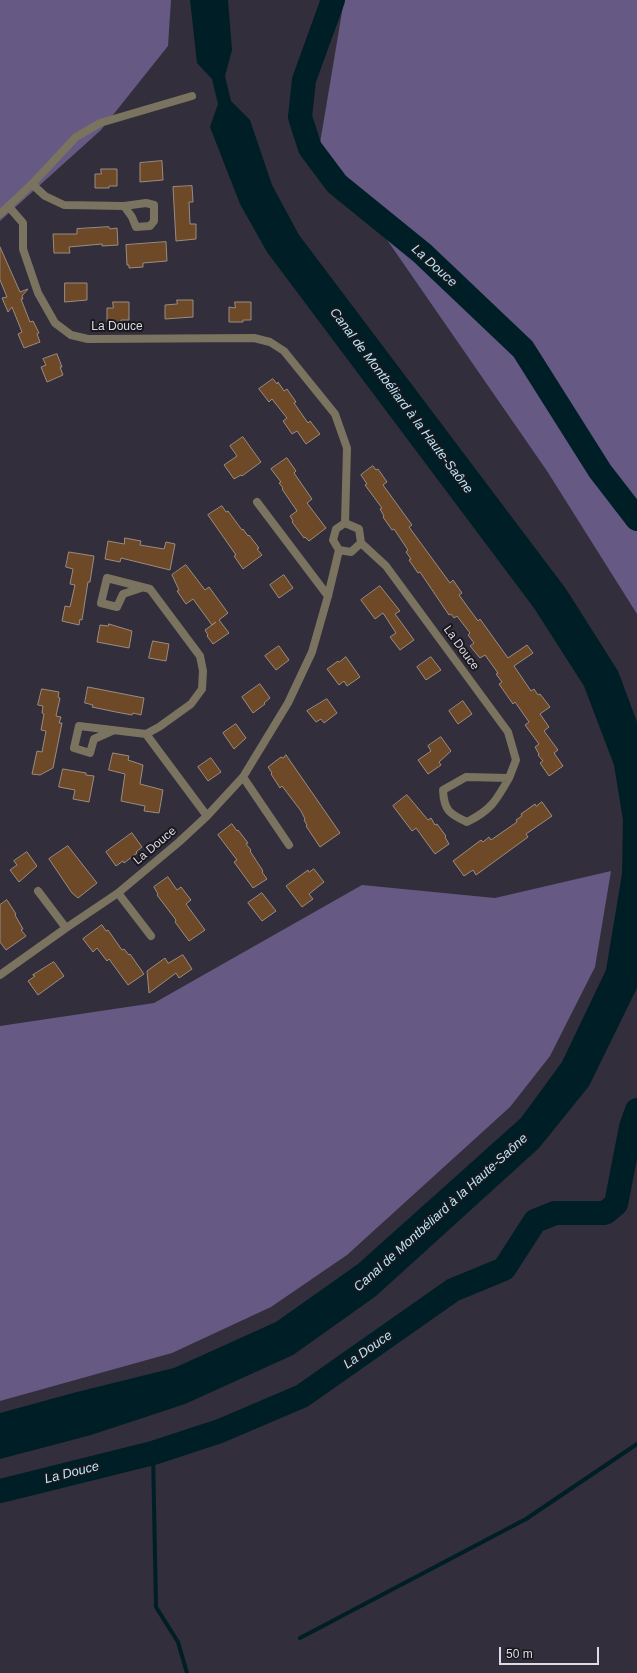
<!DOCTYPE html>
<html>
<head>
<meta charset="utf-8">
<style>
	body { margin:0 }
	#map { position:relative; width:637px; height:1673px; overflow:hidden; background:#322e3b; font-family:Helvetica,sans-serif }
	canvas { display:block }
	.scale { position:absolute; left:499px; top:1647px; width:100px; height:18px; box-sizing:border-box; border:2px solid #dddbe4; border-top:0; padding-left:5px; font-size:12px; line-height:14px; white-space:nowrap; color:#dddbe4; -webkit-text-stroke:3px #19181e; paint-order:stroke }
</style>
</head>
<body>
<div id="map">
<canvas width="637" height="1673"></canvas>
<div class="scale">50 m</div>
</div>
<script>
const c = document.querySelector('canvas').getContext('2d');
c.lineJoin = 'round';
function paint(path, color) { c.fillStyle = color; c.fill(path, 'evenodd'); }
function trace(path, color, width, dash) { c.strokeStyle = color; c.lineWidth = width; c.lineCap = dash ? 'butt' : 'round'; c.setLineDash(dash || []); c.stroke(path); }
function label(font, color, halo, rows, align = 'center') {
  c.font = font + ' Helvetica,sans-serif'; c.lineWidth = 4; c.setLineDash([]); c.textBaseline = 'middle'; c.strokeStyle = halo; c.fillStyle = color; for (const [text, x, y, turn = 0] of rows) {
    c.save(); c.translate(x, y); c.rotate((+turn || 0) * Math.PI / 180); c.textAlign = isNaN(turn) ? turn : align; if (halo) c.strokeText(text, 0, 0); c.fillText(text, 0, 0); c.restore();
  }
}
paint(new Path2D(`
	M0,0H171L168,46L101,130L0,221Z
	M344,0H637V614L547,471L320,143Z
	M611,871L595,967L550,1056L510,1107L347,1255L271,1307L172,1353L0,1401V1026L154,1003L362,885L495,898Z`), '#665983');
paint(new Path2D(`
	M190,0H228L232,50L225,76L231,101L250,120L272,185L299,235L566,589L618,671L637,722V988L589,1086L539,1148L376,1296L293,1355L185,1404L91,1435L0,1459V1413L77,1392L174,1368L276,1322L358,1264L521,1118L562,1062L606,970L622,874L623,820L614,765L584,686L534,608L267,252L240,204L210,127L218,104L212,79L197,63Z`), '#001e26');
trace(new Path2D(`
	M153,1453L156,1607L178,1642L187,1673
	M300,1638L526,1519L637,1444`), '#001e26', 4);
trace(new Path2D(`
	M333,0L304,80L300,117L310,148L337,184L422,253L523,349L600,471L637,519
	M0,1491L153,1453L220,1431L302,1396L453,1290L504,1269L535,1221L555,1213H605L616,1204L631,1127L637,1110`), '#001e26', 24);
const building = new Path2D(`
	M162,161L163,180L140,182V163Z
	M101,169H117V186H109V188H95V174H101Z
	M192,186L193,202H189L190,224H196V239L176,241L173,187Z
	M109,227L110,229L117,228L118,245L102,246V244L69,247L70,253H54L53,234H77V229Z
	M166,242L167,261L143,263V267L129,268V265H127L126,245Z
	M0,247L20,292L28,289L22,296L23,299H21L30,322L33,321L39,333L37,334L40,342L24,348L18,334L22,332L12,307L8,312L2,298L7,297L0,280Z
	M65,283H87V300L65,302Z
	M177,300H193V317L165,319V305L177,304Z
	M113,302H129V320H121V322H107V308H113Z
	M235,302H251V320H243V322H229V307L235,308Z
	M57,354L62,367H60L63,375L47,382L41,367L46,365L43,359Z
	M273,379L277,384L278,382L284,391L287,389L296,402L294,403L308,423L310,421L320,434L306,444L297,431L292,434L283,421L287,418L272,399L269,402L259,389Z
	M243,437L261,462L242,476L241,475L234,479L224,465L237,456L230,446Z
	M287,458L296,471L294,473L312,499L307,503L326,528L309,541L305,537L304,538L292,522L293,521L290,516L297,511L282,489L283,488L279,483L281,482L271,469Z
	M373,466L376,470L378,469L387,482L383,485L412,525L409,527L450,583L453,580L462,593L459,595L478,621L480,619L508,658L527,645L533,653L514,666L531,691L534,689L538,695L540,694L550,707L540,714L549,727L544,731L558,750L554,753L563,766L549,776L540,763L543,761L538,755L539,754L535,747L539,744L525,725L529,722L515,702L513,704L499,684L502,682L496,674L498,673L485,655L480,658L470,646L474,643L468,635L470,633L457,616L454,618L451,614L449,615L420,572L418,573L409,560L411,559L406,552L408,550L394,529L392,530L383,517L384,516L380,509L382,508L365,485L367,484L361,475Z
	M222,506L226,512L228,511L242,530L243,529L248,536L249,535L259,548L257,549L262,555L243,569L234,556L236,555L208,515Z
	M125,538L141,541L140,545L164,549L166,542L175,544L170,570L121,558L120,562L105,559L108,541L124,544Z
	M69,552L94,556L90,582H88L82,620L80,619L79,625L62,621L65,606L70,607L75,585L70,584L73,569L66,567Z
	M186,565L205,590L209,587L228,613L219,620L229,633L213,644L207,636L208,635L205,630L216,622L212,625L193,599L186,604L177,591L179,590L172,575Z
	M284,575L293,588L279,598L270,585Z
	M380,586L400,611L395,614L414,640L400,650L390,637L396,633L383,613L375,619L361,600Z
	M109,624L132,631L129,648L97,642L100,625L108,626Z
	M153,641L169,644L166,661L149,658Z
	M279,646L289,660L276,670L265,656Z
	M346,657L360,677L347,686L344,681L339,685L327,669L338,661L339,662Z
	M431,657L441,670L426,680L417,667Z
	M260,684L270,698L264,703L265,704L253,713L242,697Z
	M88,687L144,698L141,715L133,713L132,715L116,712L92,707L93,705L85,703Z
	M42,689L59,692L58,697L60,698L56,716L61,717L59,723H62L53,768L40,775L32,774L37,751L42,752L46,731L41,730L44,714L42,713L43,706L38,705Z
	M327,699L337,713L324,723L321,719L316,722L307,711Z
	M463,701L472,714L458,724L449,711Z
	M236,724L246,738L234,749L223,733Z
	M441,737L451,751L439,762L441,765L428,774L418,760L431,751L428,746Z
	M113,753L129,756L128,760L143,765L140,784L163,790L159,813L144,811L145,806L121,801L125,774L109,770Z
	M286,755L340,833L320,847L306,826L307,825L304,820L305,819L301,811L282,786L280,788L271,774L272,773L268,767L281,757L283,758Z
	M211,758L221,772L208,781L198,767Z
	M63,769L86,773V775L94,776L89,802L73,799L75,790L59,787Z
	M407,795L428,820L431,818L435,825L437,824L446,836L445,837L449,844L435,854L416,828L412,831L393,806Z
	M542,802L552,816L526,834L528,837L476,875L473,870L464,876L453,861L481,840L483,842L489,837L491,840L517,822L516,820L522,816L521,814L535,804L536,806Z
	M232,824L237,831L238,830L248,843L246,844L251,850L250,851L263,871L262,872L267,879L253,888L234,862L237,860L218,835Z
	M132,833L142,847L136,852L137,853L124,863L123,861L116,866L106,852Z
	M68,846L97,883L78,898L72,893L49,859Z
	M27,852L37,866L19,882L10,870L17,865L14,861Z
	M314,869L324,882L309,894L313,899L302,907L286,886L308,870L309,872Z
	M168,877L177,890L181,887L191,900L186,904L205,930L189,941L175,922L176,920L157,895L158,894L154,887Z
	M262,893L276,911L262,921L248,903Z
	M7,900L16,914L15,915L23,929L21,930L26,936L6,950L0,942V905Z
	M102,925L106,931L108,930L122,950L124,949L129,955L130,954L144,974L128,985L109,959L107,961L97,948L93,952L83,939Z
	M183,955L192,969L179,978L176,973L149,993L147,971L165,958L168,963Z
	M54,962L64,976L38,995L28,981L35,976L33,975Z`);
paint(building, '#6d4928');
trace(building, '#9a8c81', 1);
trace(new Path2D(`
	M32,184L45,196L64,205L124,206L132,217L136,227L150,226L154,221V205L146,203L124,206
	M9,207L23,223V249L38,293L55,323L71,335L88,339L254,338L270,342L284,351L335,414L347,448L345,523
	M0,214L32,184L76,137L100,123L192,96
	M257,502L328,596
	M345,523L359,529L361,543L351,552L339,550L333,540L336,529Z
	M361,543L386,566L508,732L516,760L509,778L466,777L443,790C444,810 449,814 467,822C491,810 496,801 509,778
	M141,588L123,594L117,607L101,603L107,578L150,589L200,656L203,671L202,689L191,704L159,727L146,734
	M112,731L94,739L90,753L74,748L79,726L146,734L207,816
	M243,777L289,845
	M38,891L66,928
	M118,893L151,936
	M0,975L66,928L118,893L179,842L207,816L243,777L288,703L312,652L328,596L339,550`), '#7a735f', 8);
label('12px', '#dddbe4', '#19181e', [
	["La Douce",117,327],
	["La Douce",461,648,54],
	["La Douce",155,846,-40]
]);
label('italic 13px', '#b4e9f9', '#19181e', [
	["La Douce",434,266,42],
	["Canal de Montbéliard à la Haute-Saône",401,401,53],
	["Canal de Montbéliard à la Haute-Saône",441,1213,-42],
	["La Douce",368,1350,-35],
	["La Douce",72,1473,-14]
]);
</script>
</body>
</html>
